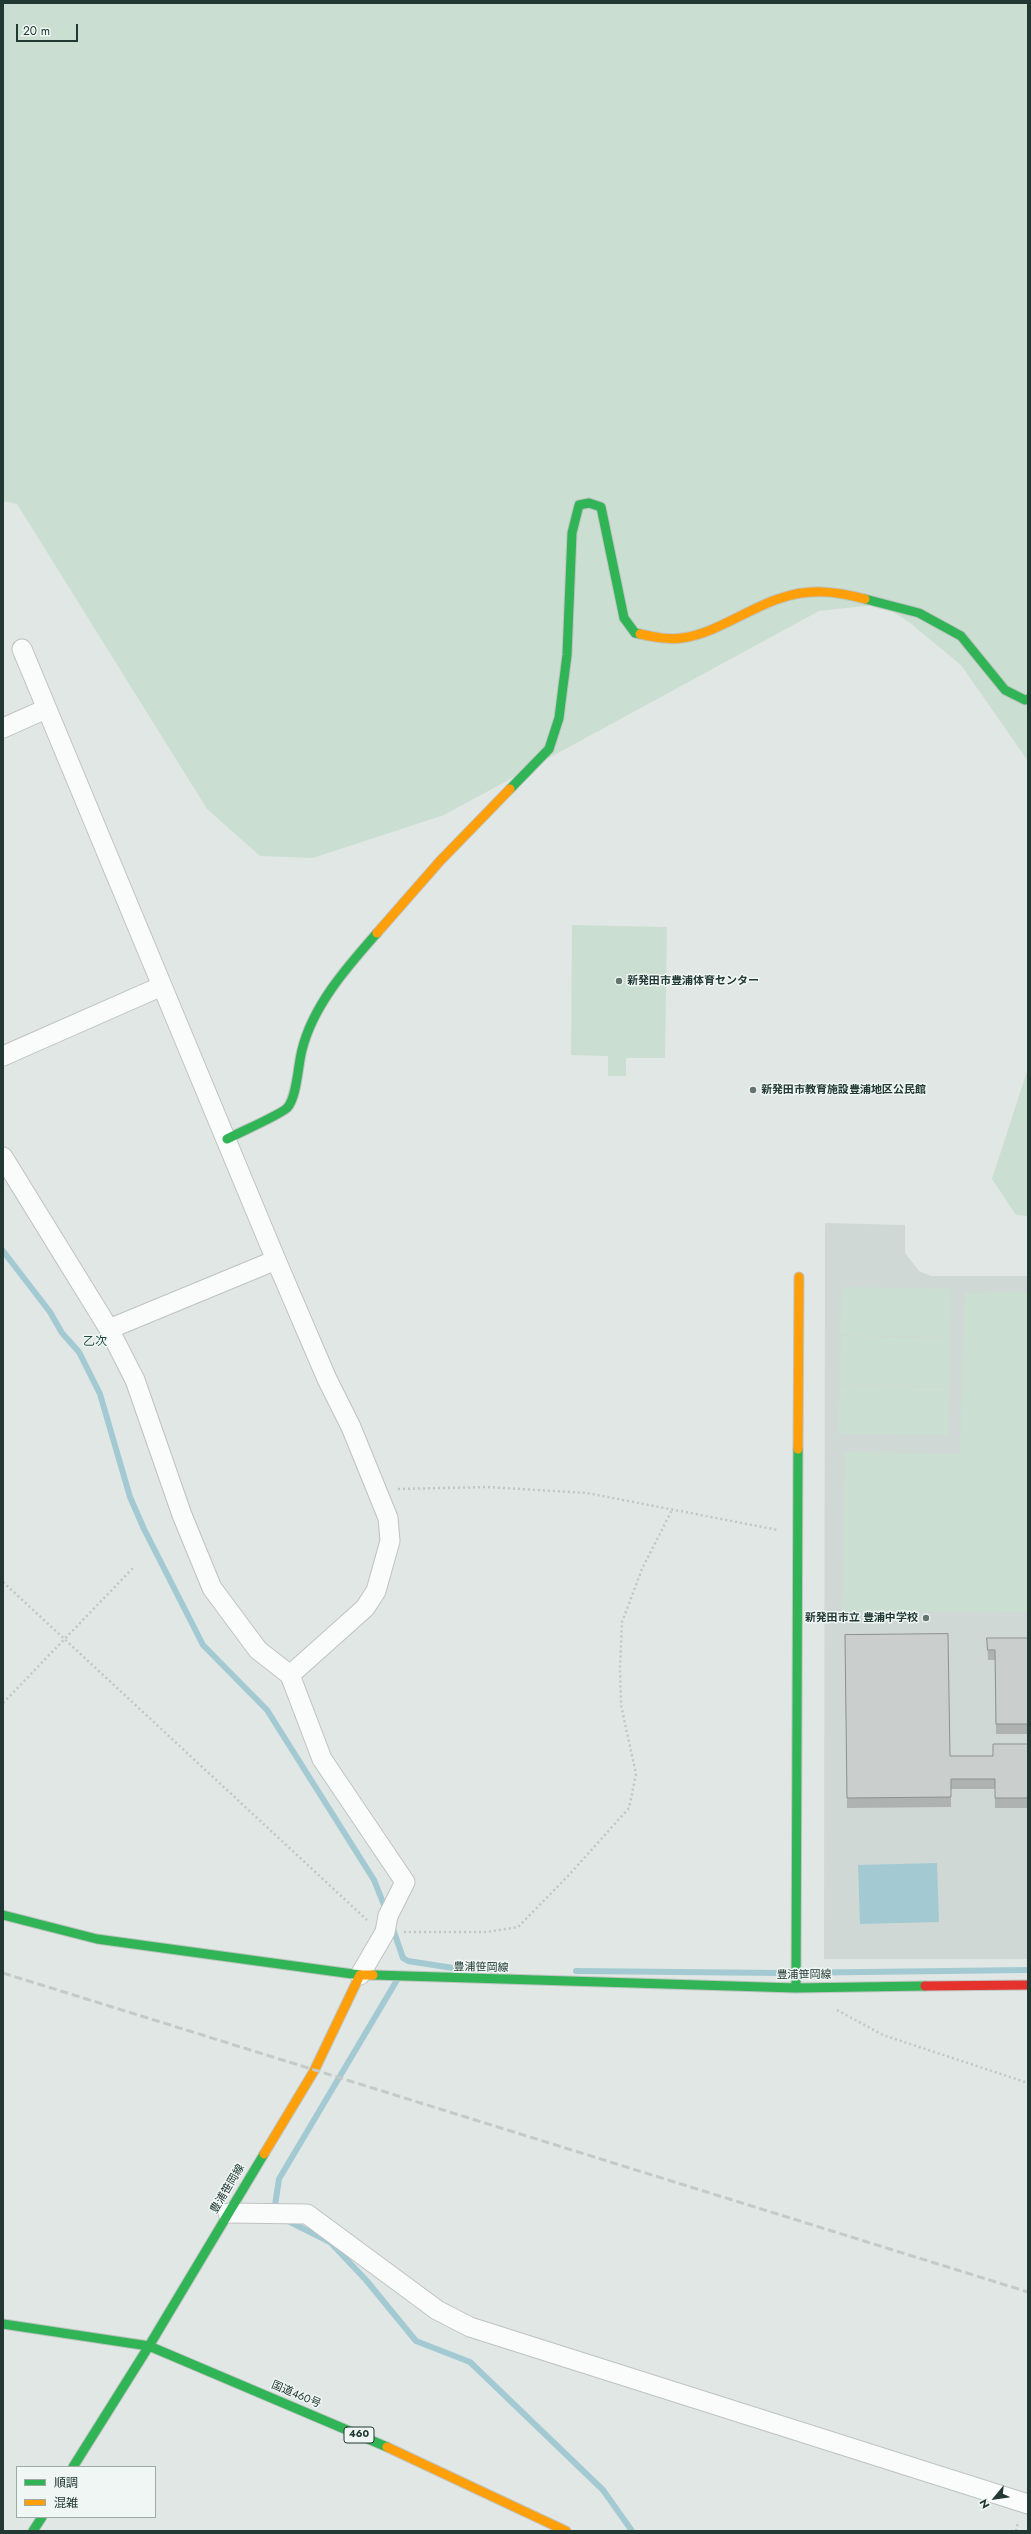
<!DOCTYPE html>
<html>
<head>
<meta charset="utf-8">
<style>
	body { margin:0 }
	#map { position:relative; width:1031px; height:2534px; overflow:hidden; background:#e1e7e4; font-family:Jost,"Noto Sans JP",sans-serif }
	canvas { display:block }
	.frame { position:absolute; inset:0; border:4px solid #213833; pointer-events:none }
	.legend { position:absolute; left:16px; top:2466px; width:140px; height:52px; box-sizing:border-box; background:#eff6f3; border:1px solid #9daaa6; margin:0; padding:5px 7px; list-style:none; font-size:12px; color:#213833 }
	.legend li { display:flex; align-items:center; gap:8px; height:20px }
	.legend b { width:20px; border:1px solid #9daaa6 }
	.north { position:absolute; left:975px; top:2478px; width:40px; height:40px; -webkit-text-stroke:3px #eff6f3; paint-order:stroke; rotate:241deg; font-size:11px; font-weight:700; line-height:16px; text-align:center; color:#213833 }
	.north::after { content:''; display:block; margin:auto; width:14px; height:18px; background:#213833; clip-path:polygon(50% 0,100% 100%,50% 72%,0 100%) }
	.scale { position:absolute; left:16px; top:24px; width:62px; height:18px; box-sizing:border-box; border:2px solid #213833; border-top:0; padding-left:5px; font-size:12px; line-height:14px; white-space:nowrap; color:#213833; -webkit-text-stroke:3px #eff6f3; paint-order:stroke }
</style>
</head>
<body>
<div id="map">
<canvas width="1031" height="2534"></canvas>
<div class="frame"></div>
<ul class="legend">
<li><b style="height:5px;background:#30b455"></b>順調</li>
<li><b style="height:5px;background:#ff9f0a"></b>混雑</li>
</ul>
<div class="north">N</div>
<div class="scale">20 m</div>
</div>
<script>
const c = document.querySelector('canvas').getContext('2d');
c.lineJoin = 'round';
function paint(path, color) { c.fillStyle = color; c.fill(path, 'evenodd'); }
function trace(path, color, width, dash) { c.strokeStyle = color; c.lineWidth = width; c.lineCap = dash ? 'butt' : 'round'; c.setLineDash(dash || []); c.stroke(path); }
function label(font, color, halo, rows, align = 'center') {
  c.font = font + ' Jost,"Noto Sans JP",sans-serif'; c.lineWidth = 3; c.setLineDash([]); c.textBaseline = 'middle'; c.strokeStyle = halo; c.fillStyle = color; for (const [text, x, y, turn = 0] of rows) {
    c.save(); c.translate(x, y); c.rotate((+turn || 0) * Math.PI / 180); c.textAlign = isNaN(turn) ? turn : align; if (halo) c.strokeText(text, 0, 0); c.fillText(text, 0, 0); c.restore();
  }
}
paint(new Path2D(`
	M825,1223L905,1225V1253L919,1271L931,1276H1028V1959H824Z`), '#cfd8d4');
paint(new Path2D(`
	M3,3H1028V761L961,665L910,623L889,609L874,605L819,611L444,815L313,858L260,856L207,809L17,504L3,501Z
	M572,925L667,927L665,1058H626V1076H608V1056L571,1055Z
	M1028,1068V1216L1016,1215L992,1179Z
	M842,1287L951,1289L950,1337L840,1335Z
	M1028,1292V1612L843,1611L845,1452L960,1454L965,1293Z
	M841,1336L950,1338L949,1386L840,1385Z
	M840,1386L949,1387L948,1435L838,1434Z`), '#cadfd2');
paint(new Path2D(`
	M937,1863L939,1922L860,1924L858,1865Z`), '#a3cad2');
trace(new Path2D(`
	M3,1251L50,1312L62,1333L79,1352L100,1394L130,1497L144,1529L203,1645L267,1710L374,1880L386,1910
	M392,1926L403,1958L408,1961L453,1968
	M576,1971L780,1973L1028,1970
	M274,2212L279,2179L397,1980
	M286,2220L330,2242L366,2280L416,2341L470,2362L603,2490L632,2531`), '#a3cad2', 6);
const street = new Path2D(`
	M22,649L276,1260L327,1379L351,1427L388,1518L390,1541L376,1591L365,1608L290,1675
	M3,728L46,709
	M3,1056L162,986
	M3,1157L109,1329L135,1380L182,1515L212,1588L258,1650L290,1675L322,1759L405,1882L388,1916L385,1932L360,1975
	M109,1329L276,1260
	M228,2213L307,2214L437,2310L470,2327L1028,2504`);
const fast = new Path2D(`
	M865,599L919,613L961,636L1005,690L1025,700L1028,699
	M510,789L549,749L559,718L567,655L572,533L579,505L589,503L601,507L624,618L635,633L640,634
	M227,1139C240,1132 278,1116 287,1108C297,1098 298,1064 302,1050C313,1005 348,966 377,933
	M3,1915L97,1939L360,1975
	M373,1975L796,1988L925,1986
	M796,1988L798,1449
	M3,2324L149,2346L387,2447
	M73,2467L149,2346L264,2154
	M33,2531L42,2517`);
const slow = new Path2D(`
	M640,634C654,637 668,640 682,638C714,634 748,609 778,599C809,588 835,591 865,599
	M377,933L440,861L510,789
	M798,1449L799,1277
	M264,2154L314,2071L360,1975H373
	M387,2447L566,2531`);
const jam = new Path2D(`
	M925,1986L1028,1985`);
trace(street, '#bec3c1', 21);
trace(fast, '#bec4c2', 11);
trace(slow, '#bec4c2', 11);
trace(jam, '#bec4c2', 11);
trace(new Path2D(`
	M398,1489L487,1487L587,1493L778,1530
	M3,1582L367,1920
	M3,1703L133,1568
	M404,1932H486L518,1927L569,1875L629,1808L636,1774L621,1705L620,1666L622,1622L642,1569L672,1510
	M837,2010L883,2035L1028,2083
	M1016,2531L1018,2522`), '#bfc7c5', 2.5, [2, 3]);
trace(street, '#fafbfb', 19);
trace(fast, '#30b455', 9);
trace(slow, '#ff9f0a', 9);
trace(jam, '#e5322d', 9);
trace(new Path2D(`
	M3,1973L1028,2292`), '#c5c9c8', 3, [8, 4]);
paint(new Path2D(`
	M845,1635L950,1756H993L1028,1744V1808H995V1789H951V1807L847,1808Z
	M987,1638H1028V1734H996L995,1660H988Z`), '#aeb2b0');
const building = new Path2D(`
	M948,1634L950,1756H993V1744H1028V1798H995V1779H951V1797L847,1798L845,1635Z
	M987,1638H1028V1724H996L995,1650H988Z`);
paint(building, '#cacfcd');
trace(building, '#8d9190', 1);
for (const [x, y, r, color] of [
	[619,981,4,"#647571"],
	[753,1090,4,"#647571"],
	[926,1618,4,"#647571"]
]) { const dot = new Path2D(); dot.arc(x, y, r, 0, 2 * Math.PI); c.fillStyle = color; c.fill(dot); trace(dot, '#eff6f3', 1.5); }
for (const [x, y, w] of [
	[359,2435,30]
]) { const box = new Path2D(); box.roundRect(x - w / 2, y - 8, w, 16, 3); c.fillStyle = '#eff6f3'; c.fill(box); trace(box, '#213833', 1); }
label('bold 10px', '#213833', null, [
	["460",359,2435]
]);
label('bold 11px', '#213833', '#eff6f3', [
	["新発田市豊浦体育センター",627,981],
	["新発田市教育施設豊浦地区公民館",761,1090],
	["新発田市立 豊浦中学校",918,1618,"right"]
], 'left');
label('11px', '#213833', '#eff6f3', [
	["豊浦笹岡線",481,1968,1],
	["豊浦笹岡線",804,1975],
	["豊浦笹岡線",228,2189,-59],
	["国道460号",296,2395,23]
]);
label('12px', '#1f4840', '#eff6f3', [
	["乙次",95,1342]
]);
</script>
</body>
</html>
